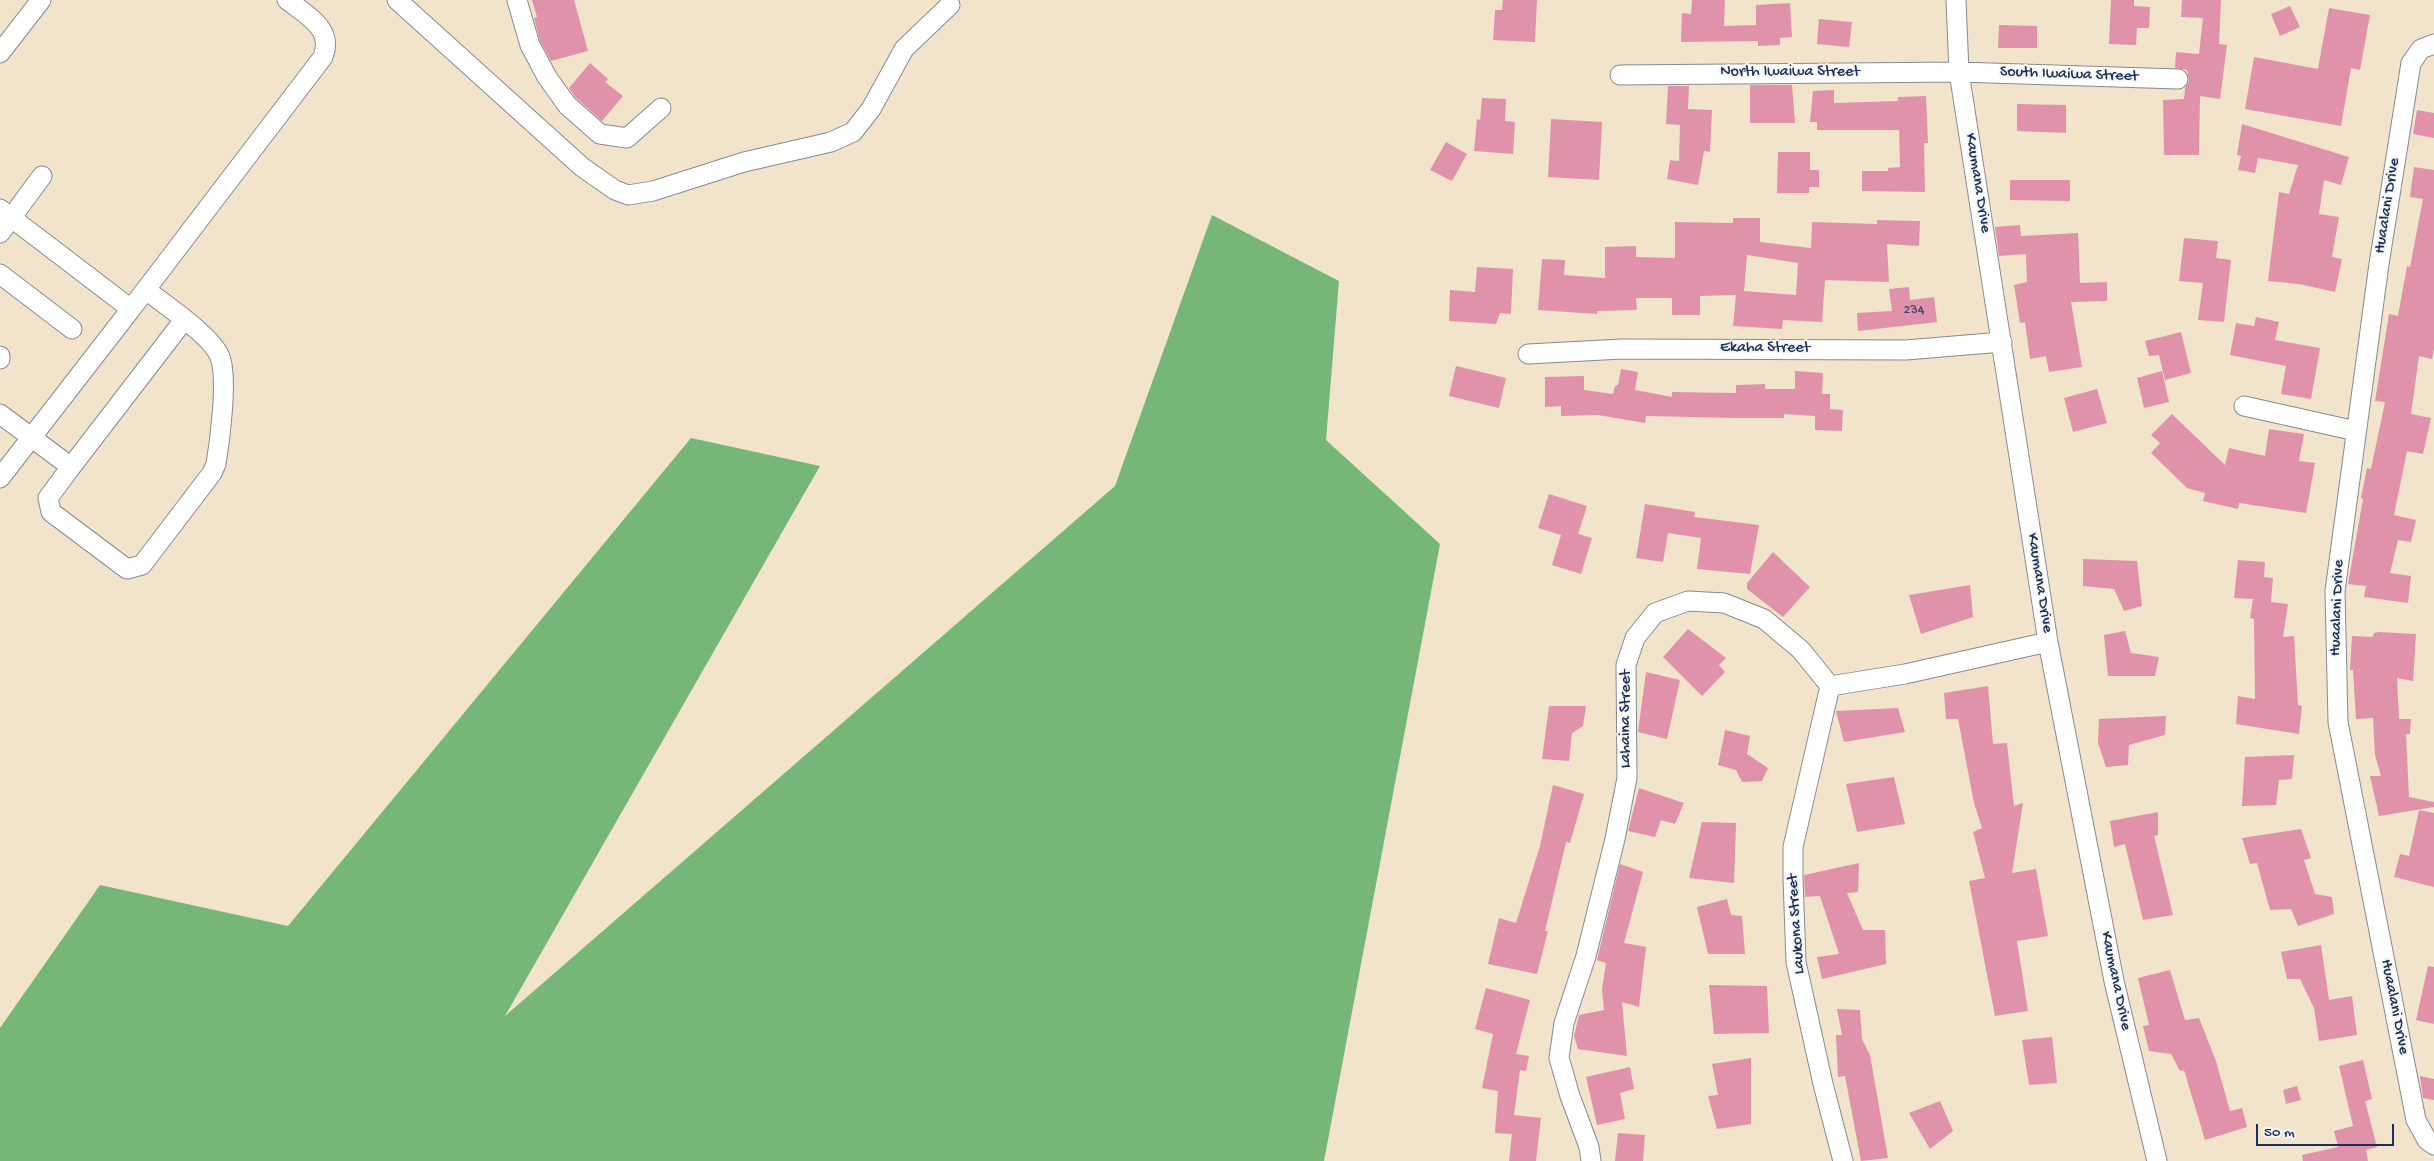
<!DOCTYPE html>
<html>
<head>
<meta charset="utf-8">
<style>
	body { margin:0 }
	#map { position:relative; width:2434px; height:1161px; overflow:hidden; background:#f1e4cb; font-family:"Gochi Hand",sans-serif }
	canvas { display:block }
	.scale { position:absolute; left:2256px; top:1124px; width:138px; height:22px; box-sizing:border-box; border:2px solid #1b2f5e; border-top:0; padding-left:6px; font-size:15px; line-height:18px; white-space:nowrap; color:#1b2f5e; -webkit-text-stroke:4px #f6f6f2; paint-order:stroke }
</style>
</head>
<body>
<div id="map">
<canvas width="2434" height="1161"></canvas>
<div class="scale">50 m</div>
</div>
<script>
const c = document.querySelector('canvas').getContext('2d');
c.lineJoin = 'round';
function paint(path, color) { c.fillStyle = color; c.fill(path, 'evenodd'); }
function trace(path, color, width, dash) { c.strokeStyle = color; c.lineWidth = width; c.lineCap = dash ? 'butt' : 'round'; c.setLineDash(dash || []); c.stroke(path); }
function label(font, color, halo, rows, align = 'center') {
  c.font = font + ' "Gochi Hand",sans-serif'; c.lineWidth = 4; c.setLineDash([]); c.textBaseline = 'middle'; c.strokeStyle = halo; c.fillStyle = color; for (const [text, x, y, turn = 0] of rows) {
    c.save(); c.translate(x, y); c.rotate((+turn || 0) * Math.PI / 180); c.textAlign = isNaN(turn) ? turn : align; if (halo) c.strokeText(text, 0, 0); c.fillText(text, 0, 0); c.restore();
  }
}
paint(new Path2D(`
	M1212,215L1339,281L1326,440L1440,544L1324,1161H0V1028L100,885L288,926L691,438L820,466L505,1016L1115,486Z`), '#76b778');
paint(new Path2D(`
	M532,0H574L588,51L551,61L540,41L534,18L537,17Z
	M1503,0H1537L1535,42L1493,40L1495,10H1502Z
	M1692,0H1725L1724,26L1756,25V5L1790,3L1792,37L1780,38V45L1758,46V41L1681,42L1682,13L1691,14Z
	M2111,0H2134V6L2150,7L2149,28H2137L2136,45L2109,44Z
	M2182,0H2221L2219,44L2227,45L2220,99L2200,96L2199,155H2164L2163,100L2184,99L2185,88L2189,80L2187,70L2175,68L2176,52L2199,54L2203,18L2181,17Z
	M2290,6L2300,27L2280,36L2271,14Z
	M2329,8L2370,15L2360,70L2351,68L2341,126L2245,109L2254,57L2318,69Z
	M1819,19L1852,22L1849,47L1817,44Z
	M1999,25L2037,26V48H1998Z
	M590,63L608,79L605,82L623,96L602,121L575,97L569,88Z
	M1750,85H1792L1795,123H1750Z
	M1668,86H1689L1688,109L1712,110L1710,152L1704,151L1698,185L1667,179L1670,160L1679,161L1680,125L1666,124Z
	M1834,90V103L1898,101V97L1926,96L1928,143H1924L1925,192L1862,191V171H1888V168L1900,167L1899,130H1817V122H1810L1813,91Z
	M1482,98L1506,99L1505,121L1515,122L1513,154L1474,151L1477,119L1480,120Z
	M2017,104L2066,105V133L2017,131Z
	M2417,110L2434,113V138L2413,134Z
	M1551,119L1602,122L1599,180L1548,177Z
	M2242,124L2349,157L2341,185L2324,180L2319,214L2339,217L2332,257L2342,259L2335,292L2299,284L2268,281L2279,192L2289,194L2298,165L2258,158L2255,173L2238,170L2241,156L2237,155Z
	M1446,142L1467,154L1452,181L1430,170Z
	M1778,152H1810V170H1819V187H1809V193H1777Z
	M2414,167L2434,170V348L2432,359L2419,356L2411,414L2431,418L2423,454L2407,451L2394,515L2416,520L2411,542L2398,540L2390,573L2411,576L2408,603L2364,597L2366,586L2348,584L2363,499L2361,498L2367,468L2371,469L2385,402L2375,401L2389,314L2398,316L2407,266L2410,267L2423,199L2410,197Z
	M2010,180H2070V201L2010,200Z
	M1733,218H1760V242L1811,248L1812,222L1877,224V220L1920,221L1919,246L1887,244L1889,282L1825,280L1822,322L1783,320L1782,329L1733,326L1736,295L1700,296V315H1672V298H1636L1637,310L1597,311V314L1538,310L1542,259L1565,260L1564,275L1605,278V247L1636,246V257L1675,258V222L1733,223ZM1747,255L1798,263L1796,295L1744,291Z
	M2020,225L2021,236L2078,233L2080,283L2107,282V301L2071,302L2082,367L2049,372L2046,356L2030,359L2025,322L2020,323L2014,285L2027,282L2026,254L1999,256L1995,227Z
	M2184,238L2218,241L2216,258L2231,260L2224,322L2198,320L2203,283L2179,281Z
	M1477,267L1513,269L1511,314L1500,313L1496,324L1449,321L1450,290L1475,292Z
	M1909,287L1910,300L1934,297L1937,322L1858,331L1857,313L1892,311L1889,289Z
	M2256,317L2279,322L2275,340L2320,348L2311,399L2281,394L2286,366L2230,355L2236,323L2254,326Z
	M2181,332L2191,373L2165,380L2159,355L2149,356L2145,341Z
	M1456,366L1506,378L1499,408L1449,396Z
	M1621,369L1638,372L1635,390L1672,397V392L1736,393V385L1765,384V389H1795V371L1823,373L1822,394H1830V409L1843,410L1842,431L1815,430V416L1784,414V418H1736L1646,416L1645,423L1598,415L1561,416V406L1545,407V377L1584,376V390L1613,394L1615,386L1618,385Z
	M2162,371L2169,402L2144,408L2137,378Z
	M2097,389L2107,423L2073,432L2064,398Z
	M2172,414L2225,465L2229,448L2265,456L2269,429L2304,434L2299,461L2315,463L2306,513L2239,503L2238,509L2203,501L2205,493L2187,488L2151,453L2160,443L2151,435Z
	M1549,494L1587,506L1578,534L1592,538L1581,574L1552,565L1561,535L1538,528Z
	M1645,504L1695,512L1694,517L1759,525L1750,574L1697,569L1701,538L1668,533L1663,562L1636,558Z
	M1773,552L1810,587L1783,617L1747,589V583Z
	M2083,559L2137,561L2142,606L2124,611L2114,589L2083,586Z
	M2238,560L2265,562L2264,577L2273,578L2271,602L2288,604L2283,637L2294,636L2298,705L2302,706L2299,734L2236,724L2238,696L2255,699L2254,619L2250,618L2253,599L2234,598Z
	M1970,585L1973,617L1921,634L1909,595Z
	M1688,629L1726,658L1719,665L1725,672L1702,696L1663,657Z
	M2125,631L2131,653L2159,657L2155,676H2108L2104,635Z
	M2379,632L2416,634L2413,681L2397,678L2399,719H2411L2410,734H2406L2409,797L2434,802V807L2379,816L2370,776H2381L2375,755L2373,718L2356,719L2353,670H2350L2352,636L2373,637L2374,633Z
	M1646,672L1680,680L1667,739L1638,732Z
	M1988,686L1993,744L2007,743L2014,806L2023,803L2012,873L2036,869L2048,936L2017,941L2028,1011L1995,1016L1969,881L1985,878L1973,832L1982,828L1974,803L1958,719H1946L1944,693Z
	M1549,706H1586L1583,726L1572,733L1569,761L1542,759Z
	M1898,708L1905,732L1844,742L1836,711Z
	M2166,716L2165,735L2129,745L2128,765L2106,767L2098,743L2099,719Z
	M1725,730L1750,736L1747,754L1768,768L1762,781L1742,782L1736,770L1718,765Z
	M2294,755L2292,779L2279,780L2276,805L2242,806L2245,757Z
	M1894,777L1905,824L1857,832L1846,784Z
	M1553,785L1584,794L1570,843L1566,842L1545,931H1548L1537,974L1488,964L1499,918L1516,923L1540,846Z
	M1639,788L1684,803L1675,824L1661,820L1655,837L1628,831Z
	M2419,810L2434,813V887L2394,877L2400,854L2409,856Z
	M2158,812V835L2154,836L2173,915L2143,920L2125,844L2114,847L2110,821Z
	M1702,822L1736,823L1734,883L1689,878Z
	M2301,829L2311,858L2304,860L2315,894L2332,897L2334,914L2298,926L2291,909L2270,910L2257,863L2250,864L2242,838Z
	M1859,863L1858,892L1847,893L1863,930H1885L1886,964L1822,979L1817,957L1839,954L1820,896L1805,897L1804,875Z
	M1620,864L1643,872L1624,943L1646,947L1639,1007L1622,1002L1627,1056L1578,1049L1574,1036L1579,1015L1604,1010L1602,989L1606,963L1597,960Z
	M1727,899L1731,915L1742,916L1745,954H1708L1697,907Z
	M2321,945L2329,1000L2352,996L2357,1035L2319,1041L2314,1008L2300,979H2287L2281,952Z
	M2428,966L2434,967V1024L2416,1020Z
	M2170,970L2185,1020L2199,1018L2216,1061L2230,1111L2242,1108L2247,1127L2205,1140L2184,1070L2180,1071L2171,1054L2149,1051L2143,1026L2149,1025L2138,978Z
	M1709,985L1767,986L1769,1033L1714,1034Z
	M1486,988L1530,1000L1516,1054L1529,1056L1526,1071L1520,1070L1514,1115L1541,1118L1536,1161H1509L1512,1134L1495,1133L1498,1091L1482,1088L1493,1034L1475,1029Z
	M1837,1009L1860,1010L1862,1039L1870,1055L1888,1158L1861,1161L1845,1076L1838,1077L1836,1035H1842Z
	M2052,1037L2057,1083L2029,1085L2022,1040Z
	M1751,1058V1124L1717,1129L1708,1096L1718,1095L1712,1064Z
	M2363,1060L2372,1099L2365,1101L2377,1147L2366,1150L2368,1161H2303L2302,1155L2338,1147L2334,1131L2353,1126L2339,1066Z
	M1630,1067L1634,1089L1620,1093L1625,1119L1597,1125L1586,1077Z
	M2420,1076L2434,1079V1100L2423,1098Z
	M2297,1086L2301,1100L2286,1104L2283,1090Z
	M1940,1101L1953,1131L1930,1149L1909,1113Z
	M1618,1133L1645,1135L1643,1161H1615Z`), '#e192ab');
const minor = new Path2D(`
	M397,0L582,167L615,190L628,195L653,191L744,162L831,142L853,132L871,109L904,49L950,5
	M517,0L530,45L547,77L567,105L600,134L627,138L661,108
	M1956,0L1959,72L2048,642L2114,981L2157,1161
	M2434,44L2421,49L2411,63L2379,264L2335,591L2338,722L2416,1120L2427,1140L2434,1145
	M0,53L41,0
	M1620,75L1959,72L2178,79
	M0,209L131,309L323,57C334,29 307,15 287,0
	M0,233L42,176
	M0,274L72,329
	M1528,354L1622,349L1906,350L2002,342
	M0,356V359
	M2244,406L2356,431
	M0,414L71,467L48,498L51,512L127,569L142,565L212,473L216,464C220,440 228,378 220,357C212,336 164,304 146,290
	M71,467L184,320
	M0,478L131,309
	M1830,686L1793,847V879L1796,962L1823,1084L1843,1161
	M1591,1161L1589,1147L1570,1096L1559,1058L1564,1023L1586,956L1615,839L1627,778L1626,665L1635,638L1655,613L1688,601L1724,603L1764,619L1801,650L1830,686L1905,674L2048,642`);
trace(minor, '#868a94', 21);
trace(minor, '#fff', 19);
label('14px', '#4c4871', null, [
	["234",1914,311]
]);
label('16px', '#1b2f5e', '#f6f6f2', [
	["North Iwaiwa Street",1790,73],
	["South Iwaiwa Street",2069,75,2],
	["Kaumana Drive",1977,183,81],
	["Huaalani Drive",2388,206,-81],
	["Ekaha Street",1765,349],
	["Kaumana Drive",2039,583,81],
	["Huaalani Drive",2338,608,-88],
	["Lahaina Street",1627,719,-90],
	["Laukona Street",1797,924,-94],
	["Kaumana Drive",2115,981,78],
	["Huaalani Drive",2394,1007,79]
]);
</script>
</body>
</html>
